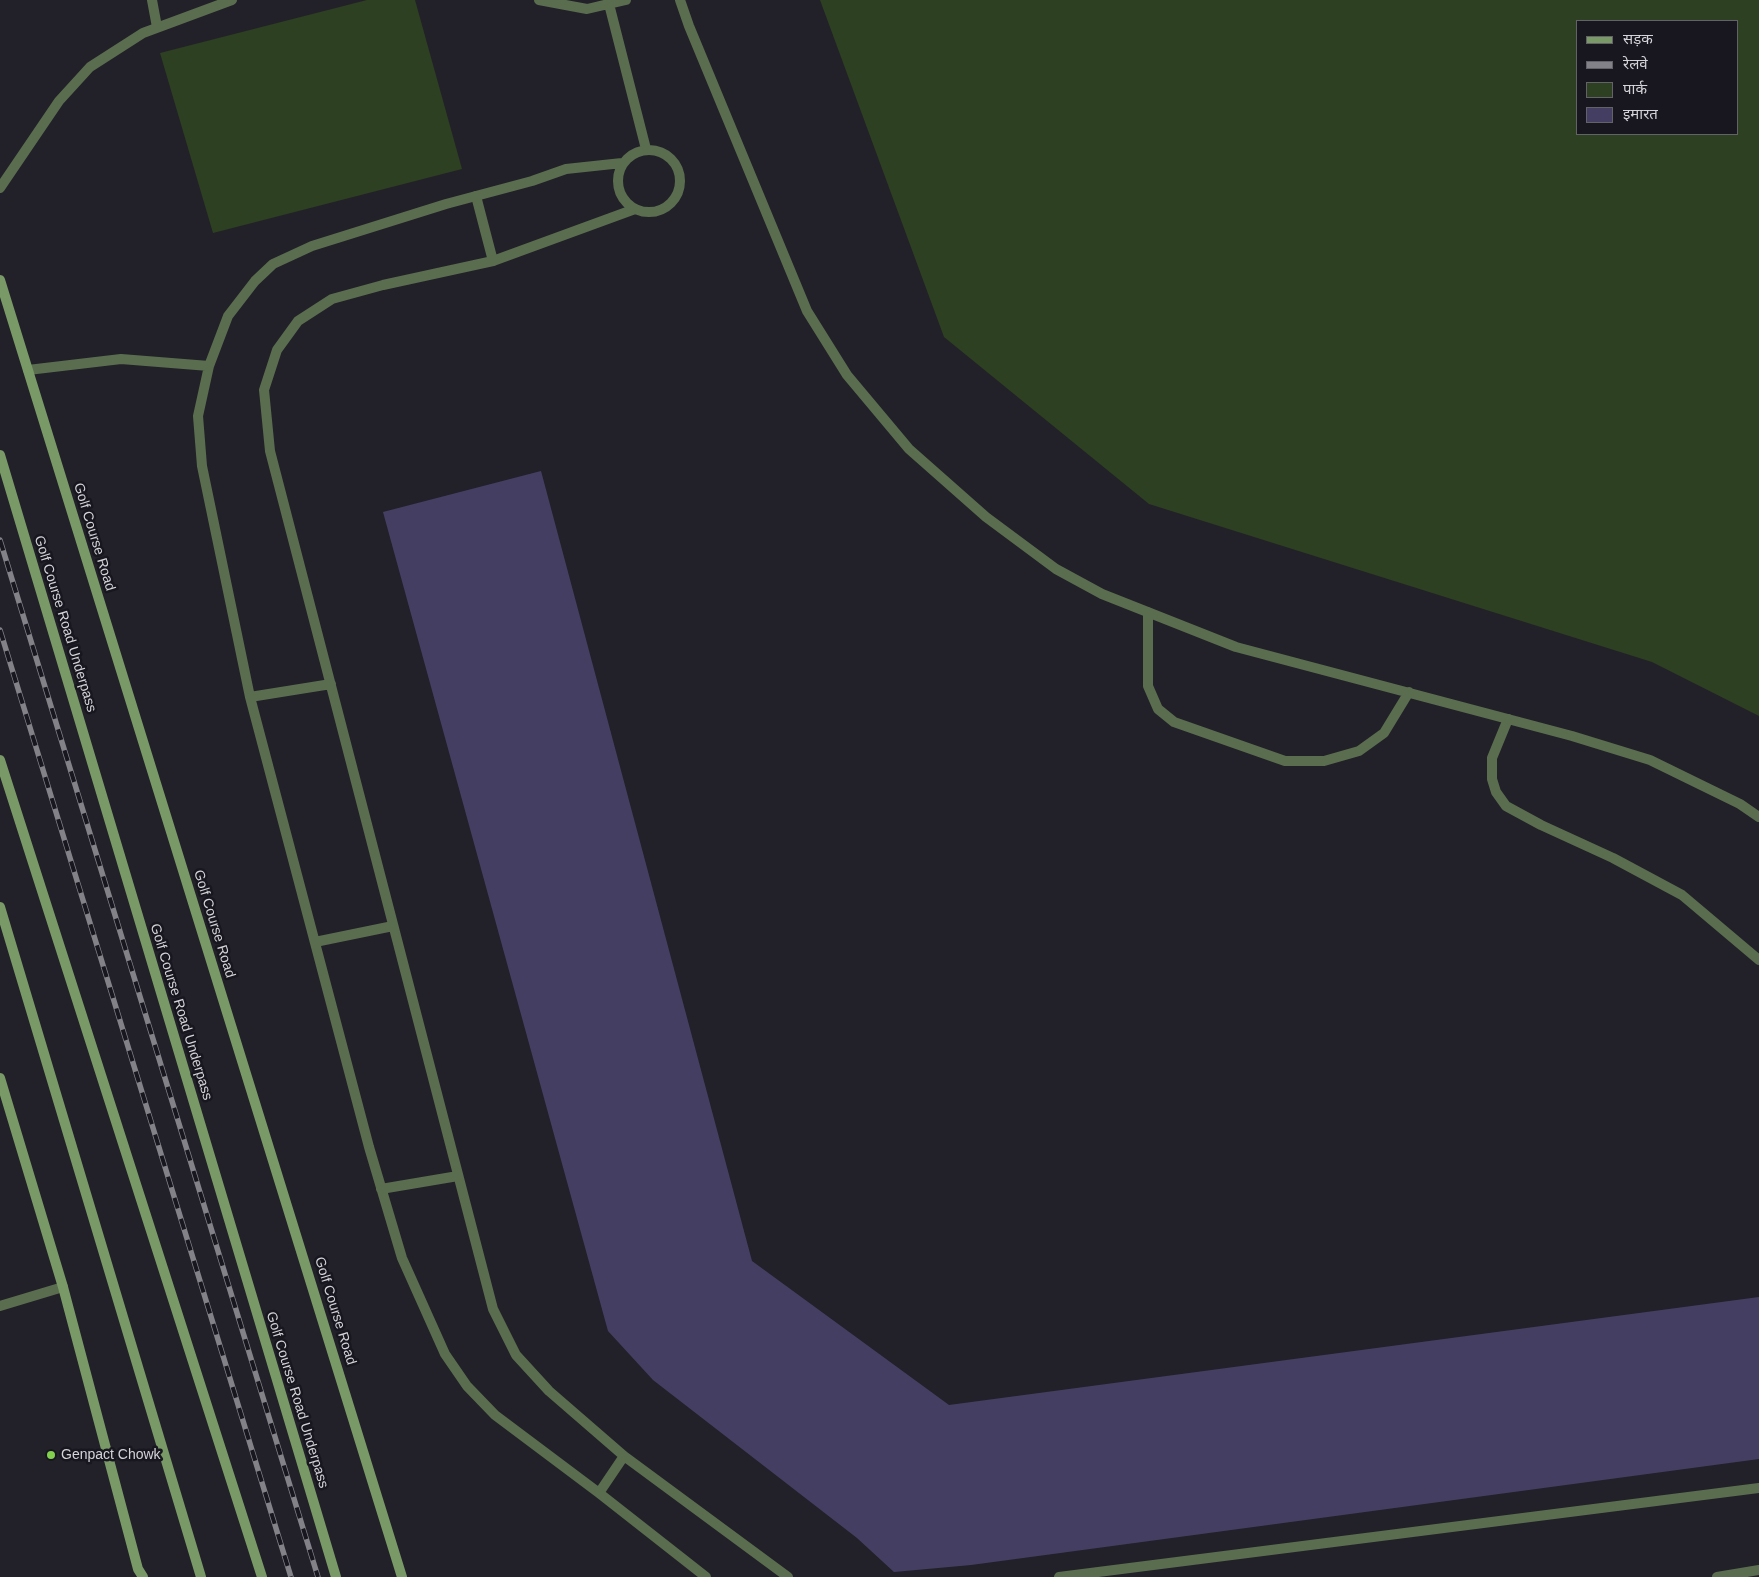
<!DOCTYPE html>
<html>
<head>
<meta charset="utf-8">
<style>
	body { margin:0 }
	#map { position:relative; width:1759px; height:1577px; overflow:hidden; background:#222129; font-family:Helvetica,"Noto Sans Devanagari",sans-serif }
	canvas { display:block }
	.legend { position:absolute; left:1576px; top:20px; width:162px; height:115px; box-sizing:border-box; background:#18171f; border:1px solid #636269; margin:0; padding:6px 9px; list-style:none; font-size:15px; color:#d4d3d9 }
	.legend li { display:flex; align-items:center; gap:10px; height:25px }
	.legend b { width:25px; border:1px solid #636269 }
</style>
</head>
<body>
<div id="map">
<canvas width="1759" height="1577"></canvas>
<ul class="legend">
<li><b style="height:6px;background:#799a67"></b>सड़क</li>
<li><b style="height:6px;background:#838289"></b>रेलवे</li>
<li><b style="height:14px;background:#2d4021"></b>पार्क</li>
<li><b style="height:14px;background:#443f62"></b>इमारत</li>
</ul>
</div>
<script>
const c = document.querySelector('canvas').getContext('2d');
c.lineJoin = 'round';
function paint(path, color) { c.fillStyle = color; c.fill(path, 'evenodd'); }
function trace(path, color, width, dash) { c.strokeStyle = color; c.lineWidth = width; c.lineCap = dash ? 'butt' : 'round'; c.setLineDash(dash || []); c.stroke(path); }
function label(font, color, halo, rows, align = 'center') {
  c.font = font + ' Helvetica,sans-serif'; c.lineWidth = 5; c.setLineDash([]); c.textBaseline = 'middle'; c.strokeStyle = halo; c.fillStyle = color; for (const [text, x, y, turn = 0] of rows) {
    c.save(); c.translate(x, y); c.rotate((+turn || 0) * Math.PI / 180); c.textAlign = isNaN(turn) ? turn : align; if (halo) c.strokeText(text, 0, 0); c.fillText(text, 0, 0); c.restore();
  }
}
paint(new Path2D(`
	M367,0H415L462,169L213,233L160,53Z
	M820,0H1759V716L1652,662L1149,504L944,337ZM1738,21V134H1578V21Z`), '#2d4021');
paint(new Path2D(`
	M541,471L752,1261L949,1405L1759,1297V1459L971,1565L894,1572L857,1538L653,1380L608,1331L383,512Z`), '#443f62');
trace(new Path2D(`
	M476,196L493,261
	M1508,719L1492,758V779L1496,792L1506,806L1541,825L1613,858L1682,895L1759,960
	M0,1306L63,1287`), '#5a6e4f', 10);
trace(new Path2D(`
	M152,0L157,27
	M539,0L587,9L626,0
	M680,0L689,26L807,311L847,375L909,449L986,517L1056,569L1102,594L1236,647L1572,736L1650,760L1740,804L1759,817
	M609,4L646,149
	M618 181a31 31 0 1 1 62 0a31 31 0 1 1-62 0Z
	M622,163L566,169L532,181L446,204L312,246L273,264L255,281L228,316L209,366L198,416L202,466L250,697L369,1147L402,1258L445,1354L467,1386L495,1415L599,1493L706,1577
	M0,188L59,101L90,67L143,33L232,0
	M635,209L493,261L383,285L332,299L298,321L277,350L264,390L270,451L493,1309L516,1355L549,1391L624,1456L788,1577
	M28,370L121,359L209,366
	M1148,612V686L1158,709L1174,722L1285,761H1324L1359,751L1384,733L1409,692
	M250,697L331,684
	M315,942L393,926
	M381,1189L458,1176
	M599,1493L624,1456
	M1059,1577L1759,1488
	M1717,1577L1759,1570`), '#5a6e4f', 10);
trace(new Path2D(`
	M0,280L402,1577
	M0,455L336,1577
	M0,760L262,1577
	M0,907L201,1577
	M0,1078L63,1287L138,1569L143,1577`), '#799a67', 10);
const rail = new Path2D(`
	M0,540L318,1577
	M0,630L291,1577`);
trace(rail, '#838289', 5.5);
trace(rail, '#18171f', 4, [11]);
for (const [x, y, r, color] of [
	[51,1455,5,"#83d04e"]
]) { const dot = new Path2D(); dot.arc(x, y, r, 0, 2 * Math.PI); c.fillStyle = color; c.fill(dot); trace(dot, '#18171f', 2); }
label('14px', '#d4d3d9', '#18171f', [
	["Golf Course Road",94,537,73],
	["Golf Course Road Underpass",65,624,73],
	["Golf Course Road",214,924,73],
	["Golf Course Road Underpass",181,1012,73],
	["Golf Course Road",335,1311,73],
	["Golf Course Road Underpass",297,1400,73]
]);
label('14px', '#d4d3d9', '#18171f', [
	["Genpact Chowk",61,1455]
], 'left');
</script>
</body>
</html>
